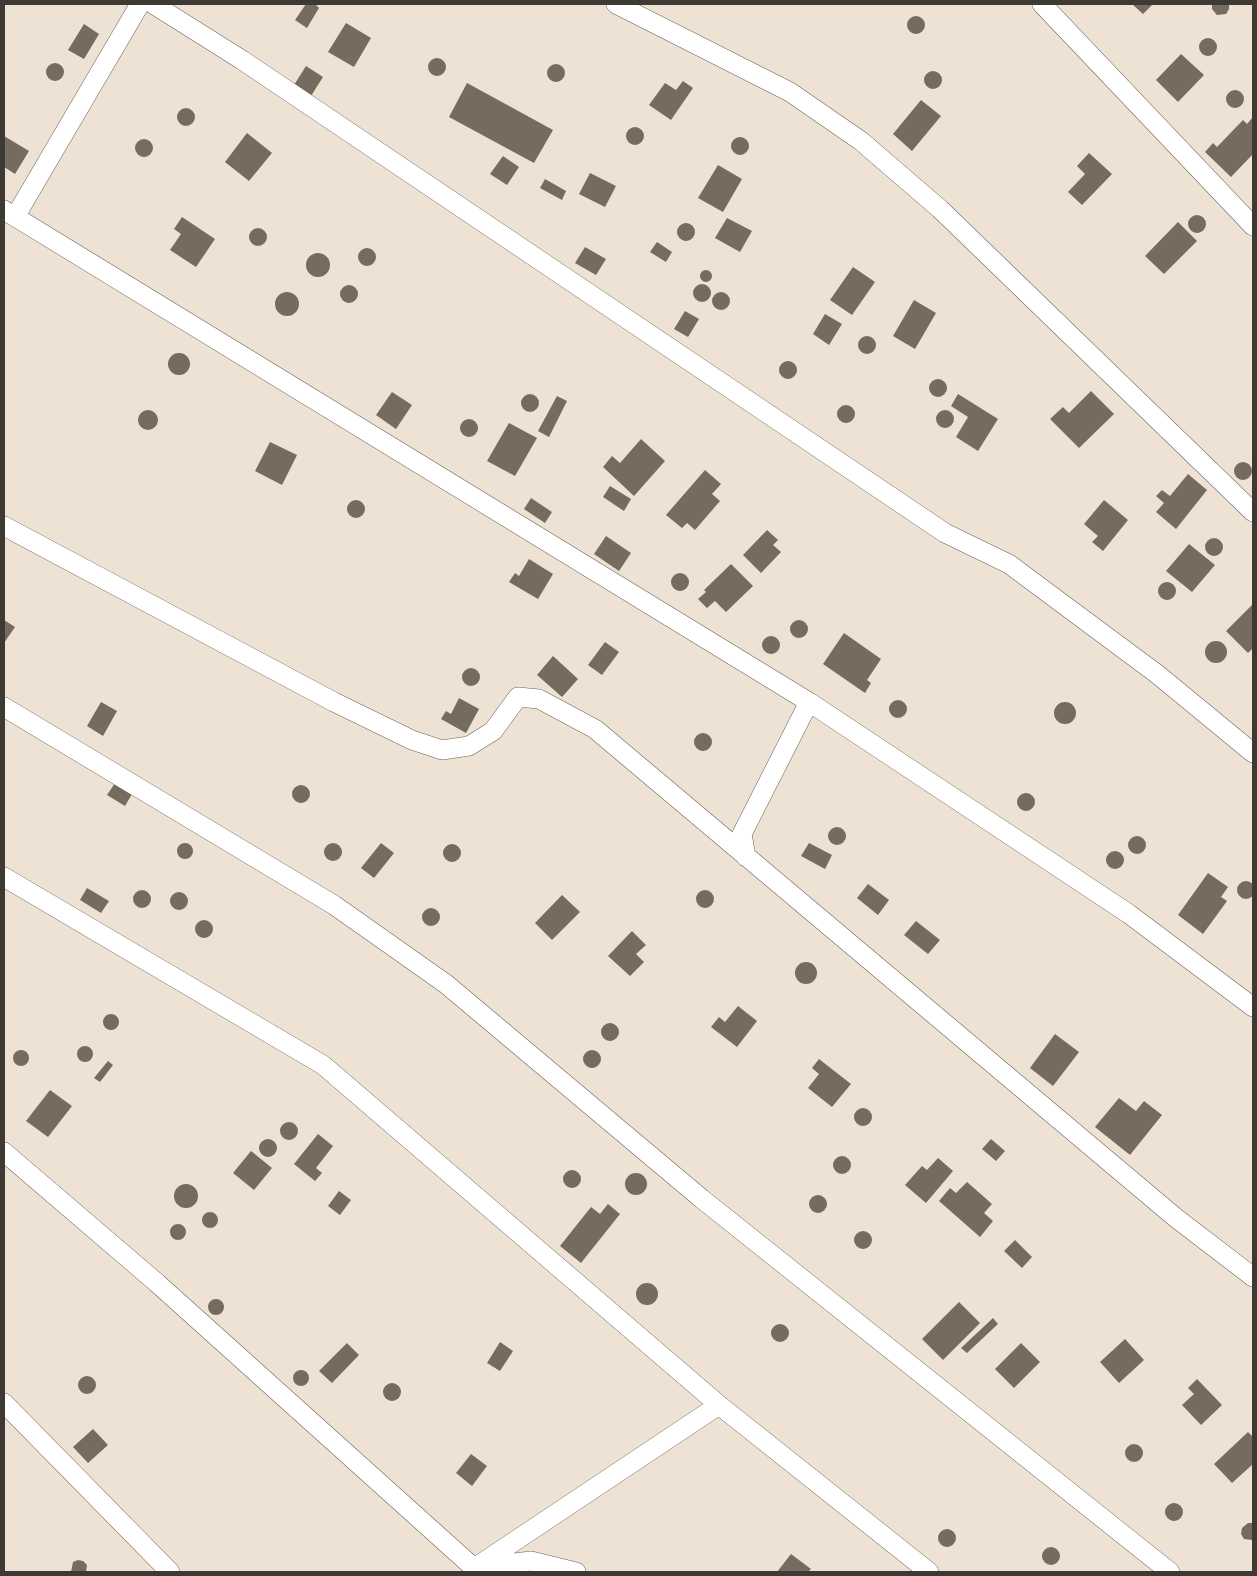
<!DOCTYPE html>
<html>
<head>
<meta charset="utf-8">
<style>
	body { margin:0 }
	#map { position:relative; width:1257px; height:1576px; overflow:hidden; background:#ede2d3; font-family:Raleway,sans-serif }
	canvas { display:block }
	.frame { position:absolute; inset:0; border:5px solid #3e3933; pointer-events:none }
</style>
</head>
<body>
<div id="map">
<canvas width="1257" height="1576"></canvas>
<div class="frame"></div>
</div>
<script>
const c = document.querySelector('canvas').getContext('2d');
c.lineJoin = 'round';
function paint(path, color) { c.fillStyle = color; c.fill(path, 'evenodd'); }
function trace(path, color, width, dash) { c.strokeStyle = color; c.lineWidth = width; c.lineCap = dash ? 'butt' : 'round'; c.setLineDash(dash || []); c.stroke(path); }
paint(new Path2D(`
	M306,4H315L319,8L307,28L295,20Z
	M1132,4H1153L1143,14Z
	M1212,4H1229V9L1226,14L1217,15L1212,9Z
	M907 25a9 9 0 1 1 18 0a9 9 0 1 1-18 0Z
	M346,23L371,38L354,67L328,52Z
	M84,24L99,34L84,59L68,50Z
	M1199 47a9 9 0 1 1 18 0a9 9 0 1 1-18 0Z
	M1181,54L1204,75L1178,102L1156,80Z
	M428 67a9 9 0 1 1 18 0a9 9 0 1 1-18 0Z
	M46 72a9 9 0 1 1 18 0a9 9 0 1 1-18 0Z
	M547 73a9 9 0 1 1 18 0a9 9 0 1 1-18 0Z
	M306,66L323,77L311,96L294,85Z
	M924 80a9 9 0 1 1 18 0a9 9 0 1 1-18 0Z
	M683,81L693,88L671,120L649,105L665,83L676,90Z
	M467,83L553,130L534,163L449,117Z
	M1226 99a9 9 0 1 1 18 0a9 9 0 1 1-18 0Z
	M921,100L941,116L912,151L893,134Z
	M177 117a9 9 0 1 1 18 0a9 9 0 1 1-18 0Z
	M1253,117V154L1231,177L1205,152L1213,143L1217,147L1243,120L1247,124Z
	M626 136a9 9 0 1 1 18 0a9 9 0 1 1-18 0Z
	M247,133L272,153L249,181L225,162Z
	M4,136L29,151L15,174L4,167Z
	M731 146a9 9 0 1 1 18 0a9 9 0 1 1-18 0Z
	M135 148a9 9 0 1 1 18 0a9 9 0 1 1-18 0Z
	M1089,153L1112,174L1082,205L1068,192L1085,174L1077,166Z
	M503,156L519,167L507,185L490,174Z
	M718,165L742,179L723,212L698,198Z
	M590,173L616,186L605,207L579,194Z
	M545,179L566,191L562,200L540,188Z
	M1188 224a9 9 0 1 1 18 0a9 9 0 1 1-18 0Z
	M182,217L215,239L196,267L170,250L181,234L174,229Z
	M727,218L752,231L740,252L715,238Z
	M1178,222L1197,241L1164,274L1145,256Z
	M677 232a9 9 0 1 1 18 0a9 9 0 1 1-18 0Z
	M249 237a9 9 0 1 1 18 0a9 9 0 1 1-18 0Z
	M657,242L672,252L666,262L650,252Z
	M585,247L606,259L596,275L575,263Z
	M358 257a9 9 0 1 1 18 0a9 9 0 1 1-18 0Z
	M306 265a12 12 0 1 1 24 0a12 12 0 1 1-24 0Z
	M853,267L875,282L852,315L830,300Z
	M700 276a6 6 0 1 1 12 0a6 6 0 1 1-12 0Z
	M693 293a9 9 0 1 1 18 0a9 9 0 1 1-18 0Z
	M340 294a9 9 0 1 1 18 0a9 9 0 1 1-18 0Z
	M712 301a9 9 0 1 1 18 0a9 9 0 1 1-18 0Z
	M275 304a12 12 0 1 1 24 0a12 12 0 1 1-24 0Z
	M914,300L936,313L915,349L893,336Z
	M685,311L699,319L688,337L674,329Z
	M825,314L842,324L829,345L813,334Z
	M858 345a9 9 0 1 1 18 0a9 9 0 1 1-18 0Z
	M168 364a11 11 0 1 1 22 0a11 11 0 1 1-22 0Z
	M779 370a9 9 0 1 1 18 0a9 9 0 1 1-18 0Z
	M929 388a9 9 0 1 1 18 0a9 9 0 1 1-18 0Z
	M1091,391L1114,414L1079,448L1050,419L1063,407L1069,413Z
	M392,392L412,405L396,429L376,415Z
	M958,394L998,419L978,451L956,437L968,417L951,406Z
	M521 403a9 9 0 1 1 18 0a9 9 0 1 1-18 0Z
	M557,396L567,401L549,437L538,431Z
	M837 414a9 9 0 1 1 18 0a9 9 0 1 1-18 0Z
	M138 420a10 10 0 1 1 20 0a10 10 0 1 1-20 0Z
	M936 419a9 9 0 1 1 18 0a9 9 0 1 1-18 0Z
	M460 428a9 9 0 1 1 18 0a9 9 0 1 1-18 0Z
	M509,423L537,438L515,476L487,461Z
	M641,439L665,461L634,496L603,467L612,456L620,463Z
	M270,442L297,455L282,485L255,471Z
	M1234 471a9 9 0 1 1 18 0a9 9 0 1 1-18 0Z
	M705,470L721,484L712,494L720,501L695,530L687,523L682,528L666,515Z
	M1188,474L1207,490L1176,529L1156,512L1164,503L1156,496L1162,490L1170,496Z
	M610,486L631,499L624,511L603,497Z
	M531,498L552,512L545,523L524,509Z
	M1104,500L1128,520L1103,551L1092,542L1098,536L1084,524Z
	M347 509a9 9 0 1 1 18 0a9 9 0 1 1-18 0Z
	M767,530L778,540L773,545L781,552L761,573L743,555Z
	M606,536L631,553L619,571L594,554Z
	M1205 547a9 9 0 1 1 18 0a9 9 0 1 1-18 0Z
	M1189,544L1215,565L1192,592L1166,571Z
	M529,559L553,574L538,599L509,582L515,573L519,576Z
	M731,564L753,586L726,612L715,601L707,608L698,599L706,592L704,590Z
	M671 582a9 9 0 1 1 18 0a9 9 0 1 1-18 0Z
	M1158 591a9 9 0 1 1 18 0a9 9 0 1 1-18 0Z
	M1253,604V648L1248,653L1226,631Z
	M4,620L15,627L4,643Z
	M790 629a9 9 0 1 1 18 0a9 9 0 1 1-18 0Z
	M844,633L881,659L867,680L871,683L865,693L823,664Z
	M762 645a9 9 0 1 1 18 0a9 9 0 1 1-18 0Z
	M1205 652a11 11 0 1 1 22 0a11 11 0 1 1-22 0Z
	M605,642L619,652L602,675L588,665Z
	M553,656L578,679L562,697L537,675Z
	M462 677a9 9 0 1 1 18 0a9 9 0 1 1-18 0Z
	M459,698L479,709L466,733L441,719L446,711L451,714Z
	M889 709a9 9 0 1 1 18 0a9 9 0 1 1-18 0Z
	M101,702L117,711L103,736L87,726Z
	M1054 713a11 11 0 1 1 22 0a11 11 0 1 1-22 0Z
	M694 742a9 9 0 1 1 18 0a9 9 0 1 1-18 0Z
	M115,783L132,794L125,806L107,795Z
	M292 794a9 9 0 1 1 18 0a9 9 0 1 1-18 0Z
	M1017 802a9 9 0 1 1 18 0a9 9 0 1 1-18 0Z
	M828 836a9 9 0 1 1 18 0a9 9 0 1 1-18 0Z
	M1128 845a9 9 0 1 1 18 0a9 9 0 1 1-18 0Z
	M177 851a8 8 0 1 1 16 0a8 8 0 1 1-16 0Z
	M381,843L394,853L374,878L361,868Z
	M809,843L832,855L825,869L801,856Z
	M324 852a9 9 0 1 1 18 0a9 9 0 1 1-18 0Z
	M443 853a9 9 0 1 1 18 0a9 9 0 1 1-18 0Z
	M1106 860a9 9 0 1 1 18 0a9 9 0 1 1-18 0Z
	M1208,873L1228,887L1221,897L1227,901L1203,934L1178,915Z
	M1237 890a9 9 0 1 1 18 0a9 9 0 1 1-18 0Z
	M868,884L889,900L878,915L857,898Z
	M87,888L109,901L101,913L80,900Z
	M696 899a9 9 0 1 1 18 0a9 9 0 1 1-18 0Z
	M133 899a9 9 0 1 1 18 0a9 9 0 1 1-18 0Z
	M170 901a9 9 0 1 1 18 0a9 9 0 1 1-18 0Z
	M562,895L580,912L552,940L535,923Z
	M422 917a9 9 0 1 1 18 0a9 9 0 1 1-18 0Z
	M195 929a9 9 0 1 1 18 0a9 9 0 1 1-18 0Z
	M916,921L940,940L928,954L904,935Z
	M632,931L646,945L636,954L644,962L630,976L608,956Z
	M795 973a11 11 0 1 1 22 0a11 11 0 1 1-22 0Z
	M738,1006L757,1021L737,1047L711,1027L719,1017L725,1022Z
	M103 1022a8 8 0 1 1 16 0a8 8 0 1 1-16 0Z
	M601 1032a9 9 0 1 1 18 0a9 9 0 1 1-18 0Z
	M1055,1034L1079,1052L1053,1086L1030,1068Z
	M77 1054a8 8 0 1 1 16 0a8 8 0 1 1-16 0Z
	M13 1058a8 8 0 1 1 16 0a8 8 0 1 1-16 0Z
	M583 1059a9 9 0 1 1 18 0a9 9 0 1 1-18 0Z
	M819,1059L851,1084L832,1107L808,1088L819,1074L812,1068Z
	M108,1061L113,1065L100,1082L94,1078Z
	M50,1090L72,1106L48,1137L26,1121Z
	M1119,1098L1136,1111L1144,1101L1162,1115L1130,1155L1095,1127Z
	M854 1117a9 9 0 1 1 18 0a9 9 0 1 1-18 0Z
	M280 1131a9 9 0 1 1 18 0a9 9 0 1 1-18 0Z
	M318,1134L333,1146L316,1168L322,1173L315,1181L294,1164Z
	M991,1139L1005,1151L996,1161L982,1149Z
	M259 1148a9 9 0 1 1 18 0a9 9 0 1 1-18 0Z
	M251,1151L272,1168L254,1190L233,1173Z
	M833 1165a9 9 0 1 1 18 0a9 9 0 1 1-18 0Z
	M938,1158L953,1171L926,1203L905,1185L922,1166L927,1170Z
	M563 1179a9 9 0 1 1 18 0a9 9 0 1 1-18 0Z
	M625 1184a11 11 0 1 1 22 0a11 11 0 1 1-22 0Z
	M967,1182L992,1204L984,1213L993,1221L980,1237L939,1201L950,1188L956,1193Z
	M174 1196a12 12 0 1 1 24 0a12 12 0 1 1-24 0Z
	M339,1191L351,1200L340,1215L328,1206Z
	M809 1204a9 9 0 1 1 18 0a9 9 0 1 1-18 0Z
	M608,1204L620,1214L581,1263L560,1246L591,1207L600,1214Z
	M202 1220a8 8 0 1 1 16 0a8 8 0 1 1-16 0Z
	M170 1232a8 8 0 1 1 16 0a8 8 0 1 1-16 0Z
	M854 1240a9 9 0 1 1 18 0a9 9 0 1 1-18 0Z
	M1015,1240L1032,1257L1022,1268L1004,1251Z
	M636 1294a11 11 0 1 1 22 0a11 11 0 1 1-22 0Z
	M208 1307a8 8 0 1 1 16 0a8 8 0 1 1-16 0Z
	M959,1302L980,1323L943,1360L922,1339Z
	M993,1318L998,1324L967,1353L961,1348Z
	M771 1333a9 9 0 1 1 18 0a9 9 0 1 1-18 0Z
	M1125,1339L1144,1360L1119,1383L1100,1362Z
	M500,1342L513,1351L500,1371L487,1363Z
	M347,1343L359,1355L332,1383L319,1371Z
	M1021,1343L1040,1362L1014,1388L995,1369Z
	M293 1378a8 8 0 1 1 16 0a8 8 0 1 1-16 0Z
	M78 1385a9 9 0 1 1 18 0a9 9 0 1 1-18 0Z
	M1197,1379L1222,1405L1201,1425L1182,1405L1194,1394L1188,1388Z
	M383 1392a9 9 0 1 1 18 0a9 9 0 1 1-18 0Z
	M93,1429L108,1445L88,1463L73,1447Z
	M1248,1432L1253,1437V1464L1232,1483L1214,1464Z
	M1125 1453a9 9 0 1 1 18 0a9 9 0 1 1-18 0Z
	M471,1454L487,1466L472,1486L456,1473Z
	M1165 1512a9 9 0 1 1 18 0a9 9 0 1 1-18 0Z
	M1248,1523H1253L1252,1540L1244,1539L1241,1534L1242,1528Z
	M938 1538a9 9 0 1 1 18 0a9 9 0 1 1-18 0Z
	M1042 1556a9 9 0 1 1 18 0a9 9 0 1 1-18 0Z
	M791,1554L811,1569L808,1572H777Z
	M78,1560L83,1561L87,1565L86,1572H71L73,1562Z`), '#756b5e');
const street = new Path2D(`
	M153,4L242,60L945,533L1009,564L1157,674L1253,753
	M616,4L790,92L861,141L940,209L1253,512
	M1042,4L1253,226
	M4,210L809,702L1129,914L1253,1007
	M15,217L140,4
	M4,526L334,702L412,740L442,750L469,746L493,731L518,697L539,699L595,729L1176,1218L1253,1277
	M4,707L334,905L446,984L702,1199L1170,1572
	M746,857L742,834L809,702
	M4,877L323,1065L719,1405L929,1572
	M4,1152L157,1283L474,1568L531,1561L576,1572
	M4,1403L170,1572
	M479,1565L719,1405`);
trace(street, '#6d6356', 20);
trace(street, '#fff', 19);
</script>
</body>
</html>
